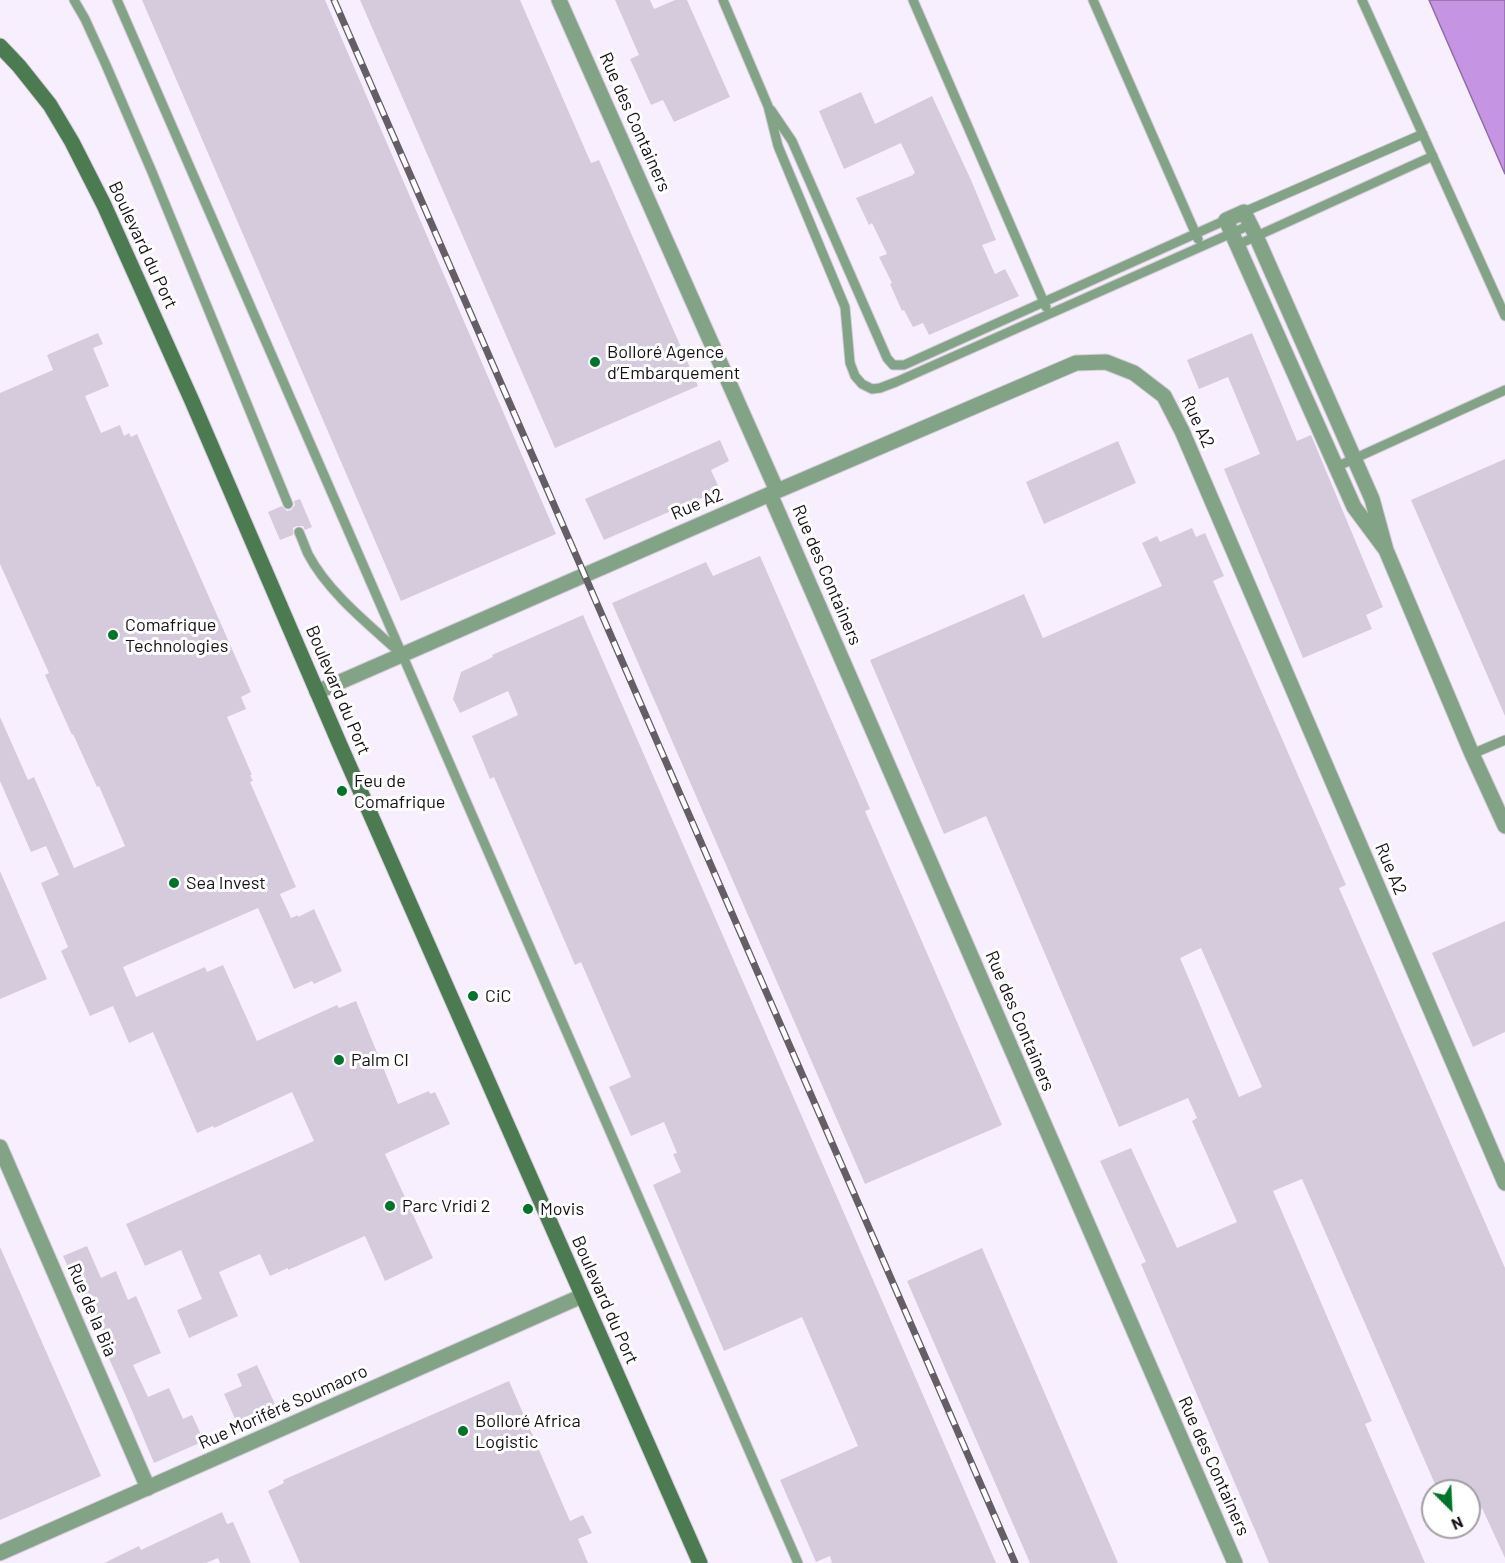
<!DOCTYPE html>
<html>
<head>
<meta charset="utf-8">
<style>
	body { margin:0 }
	#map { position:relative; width:1505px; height:1563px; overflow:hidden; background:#f8effe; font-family:Barlow,sans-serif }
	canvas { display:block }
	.north { position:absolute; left:1421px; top:1479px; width:60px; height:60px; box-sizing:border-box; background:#fff; border:2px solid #a19fa2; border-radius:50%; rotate:156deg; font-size:16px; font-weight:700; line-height:24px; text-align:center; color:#141016 }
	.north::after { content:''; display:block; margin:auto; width:21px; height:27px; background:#00752a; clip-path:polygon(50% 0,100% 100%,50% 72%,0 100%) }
</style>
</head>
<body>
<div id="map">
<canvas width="1505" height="1563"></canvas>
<div class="north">N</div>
</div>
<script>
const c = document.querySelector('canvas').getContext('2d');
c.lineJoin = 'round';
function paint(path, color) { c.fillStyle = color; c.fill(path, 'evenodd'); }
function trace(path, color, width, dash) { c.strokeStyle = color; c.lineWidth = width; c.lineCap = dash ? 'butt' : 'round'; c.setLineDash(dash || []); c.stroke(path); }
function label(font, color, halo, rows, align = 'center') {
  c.font = font + ' Barlow,sans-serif'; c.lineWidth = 6; c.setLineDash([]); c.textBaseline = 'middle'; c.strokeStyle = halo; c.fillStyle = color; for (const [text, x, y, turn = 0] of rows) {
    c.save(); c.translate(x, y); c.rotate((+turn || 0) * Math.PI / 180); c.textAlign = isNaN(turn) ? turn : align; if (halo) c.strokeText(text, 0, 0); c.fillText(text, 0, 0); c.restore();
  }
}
const water = new Path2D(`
	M1429,0H1505V174Z`);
paint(water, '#c595e3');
trace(water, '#906da6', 1.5);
paint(new Path2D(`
	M142,0H325L556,534L401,601Z
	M360,0H520L591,163L599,160L698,386L555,448Z
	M615,0H650L654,9L675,0H687L730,97L674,122L663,100L651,105L630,59L639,55Z
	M861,92L875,124L932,96L971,180L996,240L982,245L995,274L1005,269L1019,296L929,335L923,323L913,327L904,310L902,311L890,284L892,283L879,257L887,254L872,223L869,225L856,198L913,175V174L915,173L901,143L844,169L819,111Z
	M98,333L103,344L93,348L109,386L85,396L101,433L120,425L124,436L129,433L131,437L137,434L251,692L241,697L246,709L227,717L252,775H250L253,781L250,782L296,887L280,894L291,918L298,915V917L314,909L342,971L314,984L312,981L294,989L258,908L123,967L136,997L205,967L207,972L223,965L257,1041L337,1005L339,1008L356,1001L398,1104L429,1091L430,1094L435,1092L450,1124L385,1154L433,1258L385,1281L365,1236L288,1270V1268L270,1276L260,1254L219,1272L238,1316L189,1338L177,1310L202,1299L181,1250L145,1266L126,1224L314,1141L292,1092L214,1128L213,1126L197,1133L153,1032L129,1043L113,1006L90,1016L61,951L68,947L41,883L59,875L46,846L31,852L0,781V717L28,780L34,777L74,868L125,846L99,786L97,787L73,734L72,735L45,675L49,673L0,564V393L53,370L47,355Z
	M1252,333L1297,441L1311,435L1383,607L1366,615L1372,629L1303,658L1224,469L1260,454L1228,377L1199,389L1187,360Z
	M720,440L729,461L711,470L720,490L604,540L585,499Z
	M1118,441L1136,483L1044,524L1026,482Z
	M1505,459V716L1411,500Z
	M300,499L312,527L305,530L303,526H297L293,528V535L280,540L268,512L282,506L287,511L291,510L295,505L294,501Z
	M1192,528L1196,537L1205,533L1224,576L1213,581L1346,885L1339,888L1505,1268V1558L1482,1508L1469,1514V1491H1438L1302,1179L1273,1191L1372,1421L1365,1424L1425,1563H1269L1141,1264L1146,1262L1100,1161L1131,1148L1177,1248L1237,1222L1192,1121L1197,1118L1188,1098L1119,1127L986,816L944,834L870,660L1024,594L1043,638L1162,586L1142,543L1157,536L1160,542ZM1201,948L1262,1087L1239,1097L1180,958Z
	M760,556L870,809L865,811L1002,1125L865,1184L612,603L706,562L713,576Z
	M583,615L844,1213L996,1563H832L830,1556L816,1562L780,1480L858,1446L802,1317L724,1351L653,1185L681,1172L673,1154L677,1153L664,1122L631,1136L609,1087L631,1077L581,962L575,965L494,777L490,779L472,736L518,715L508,691L460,713L453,699L461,672L493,657L492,655Z
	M0,871L47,979L0,999Z
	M1505,921V1032L1473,1047L1432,953Z
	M87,1246L101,1278L116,1271L128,1300L136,1296L161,1353L133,1365L148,1397L169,1388L183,1419L192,1415L204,1441L154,1463L124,1392L63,1256Z
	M0,1247L101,1476L0,1520Z
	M982,1248L1118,1563H1030L907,1281Z
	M257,1365L275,1404L236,1421L224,1394L242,1386L237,1374Z
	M509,1381L570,1521L583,1515L592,1533L578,1539L588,1563H300L268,1491L284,1483L283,1480Z
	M222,1512L227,1524L233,1522L251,1563H220L218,1558L206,1563H104L139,1546L141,1550Z`), '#d5cbdd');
const service = new Path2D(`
	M74,0L85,19L106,65L152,172L288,504
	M117,0L798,1563
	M723,0L768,106L778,146L845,307L850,363L855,376L862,384L872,389L880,388L896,382L1250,225
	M913,0L1046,307
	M1093,0L1198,239
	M1362,0L1505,316
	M771,110L792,141L887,358L893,365H904L1226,220
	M1244,212L1423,134
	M1237,245L1433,156
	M1336,467L1505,390
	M299,532C302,539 305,547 308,554C328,592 367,623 398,651
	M1472,754L1505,740`);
const minor = new Path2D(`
	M559,0L777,491
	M770,494L1235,1563
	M317,692L777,491L1076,363L1106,362L1134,373L1164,396L1182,431L1505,1183
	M0,1147L148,1488`);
const tertiary = new Path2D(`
	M1386,550L1354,507L1226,220L1244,212L1256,236L1372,499L1386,550L1472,754L1505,826
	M0,1553L582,1296`);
const secondary = new Path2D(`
	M0,46L19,66L50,105L72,142L104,205L192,401L340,745L700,1563`);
trace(service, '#d4cbd9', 11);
trace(minor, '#d4cbd9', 17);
trace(tertiary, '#d4cbd9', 17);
trace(secondary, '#d4cbd9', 17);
trace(service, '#83a386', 9);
trace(minor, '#83a386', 15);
trace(tertiary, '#83a386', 15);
trace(secondary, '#4c7b52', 15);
const rail = new Path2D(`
	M334,0L1015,1563`);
trace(rail, '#645e67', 7);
trace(rail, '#fff', 4.5, [14]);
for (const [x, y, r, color] of [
	[595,362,6,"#00752a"],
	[113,635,6,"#00752a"],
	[342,791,6,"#00752a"],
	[174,883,6,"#00752a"],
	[473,996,6,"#00752a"],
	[339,1060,6,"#00752a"],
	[390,1206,6,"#00752a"],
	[528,1209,6,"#00752a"],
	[463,1431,6,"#00752a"]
]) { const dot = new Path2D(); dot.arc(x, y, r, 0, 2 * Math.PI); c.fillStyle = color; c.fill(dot); trace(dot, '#fff', 2); }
label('18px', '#141016', '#fff', [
	["Rue des Containers",635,122,66],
	["Boulevard du Port",143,245,65],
	["Rue A2",1198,422,65],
	["Rue A2",697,504,-23],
	["Rue des Containers",827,575,67],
	["Boulevard du Port",338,690,67],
	["Rue A2",1391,869,67],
	["Rue des Containers",1020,1021,67],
	["Boulevard du Port",605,1300,66],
	["Rue de la Bia",92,1310,67],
	["Rue Moriféré Soumaoro",283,1407,-24],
	["Rue des Containers",1214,1466,66]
]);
label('18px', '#141016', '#fff', [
	["Bolloré Agence",607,352],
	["d‘Embarquement",607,373],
	["Comafrique",125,625],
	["Technologies",125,646],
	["Feu de",354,781],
	["Comafrique",354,802],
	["Sea Invest",186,883],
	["CiC",485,996],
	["Palm CI",351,1060],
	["Parc Vridi 2",402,1206],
	["Movis",540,1209],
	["Bolloré Africa",475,1421],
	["Logistic",475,1442]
], 'left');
</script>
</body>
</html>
